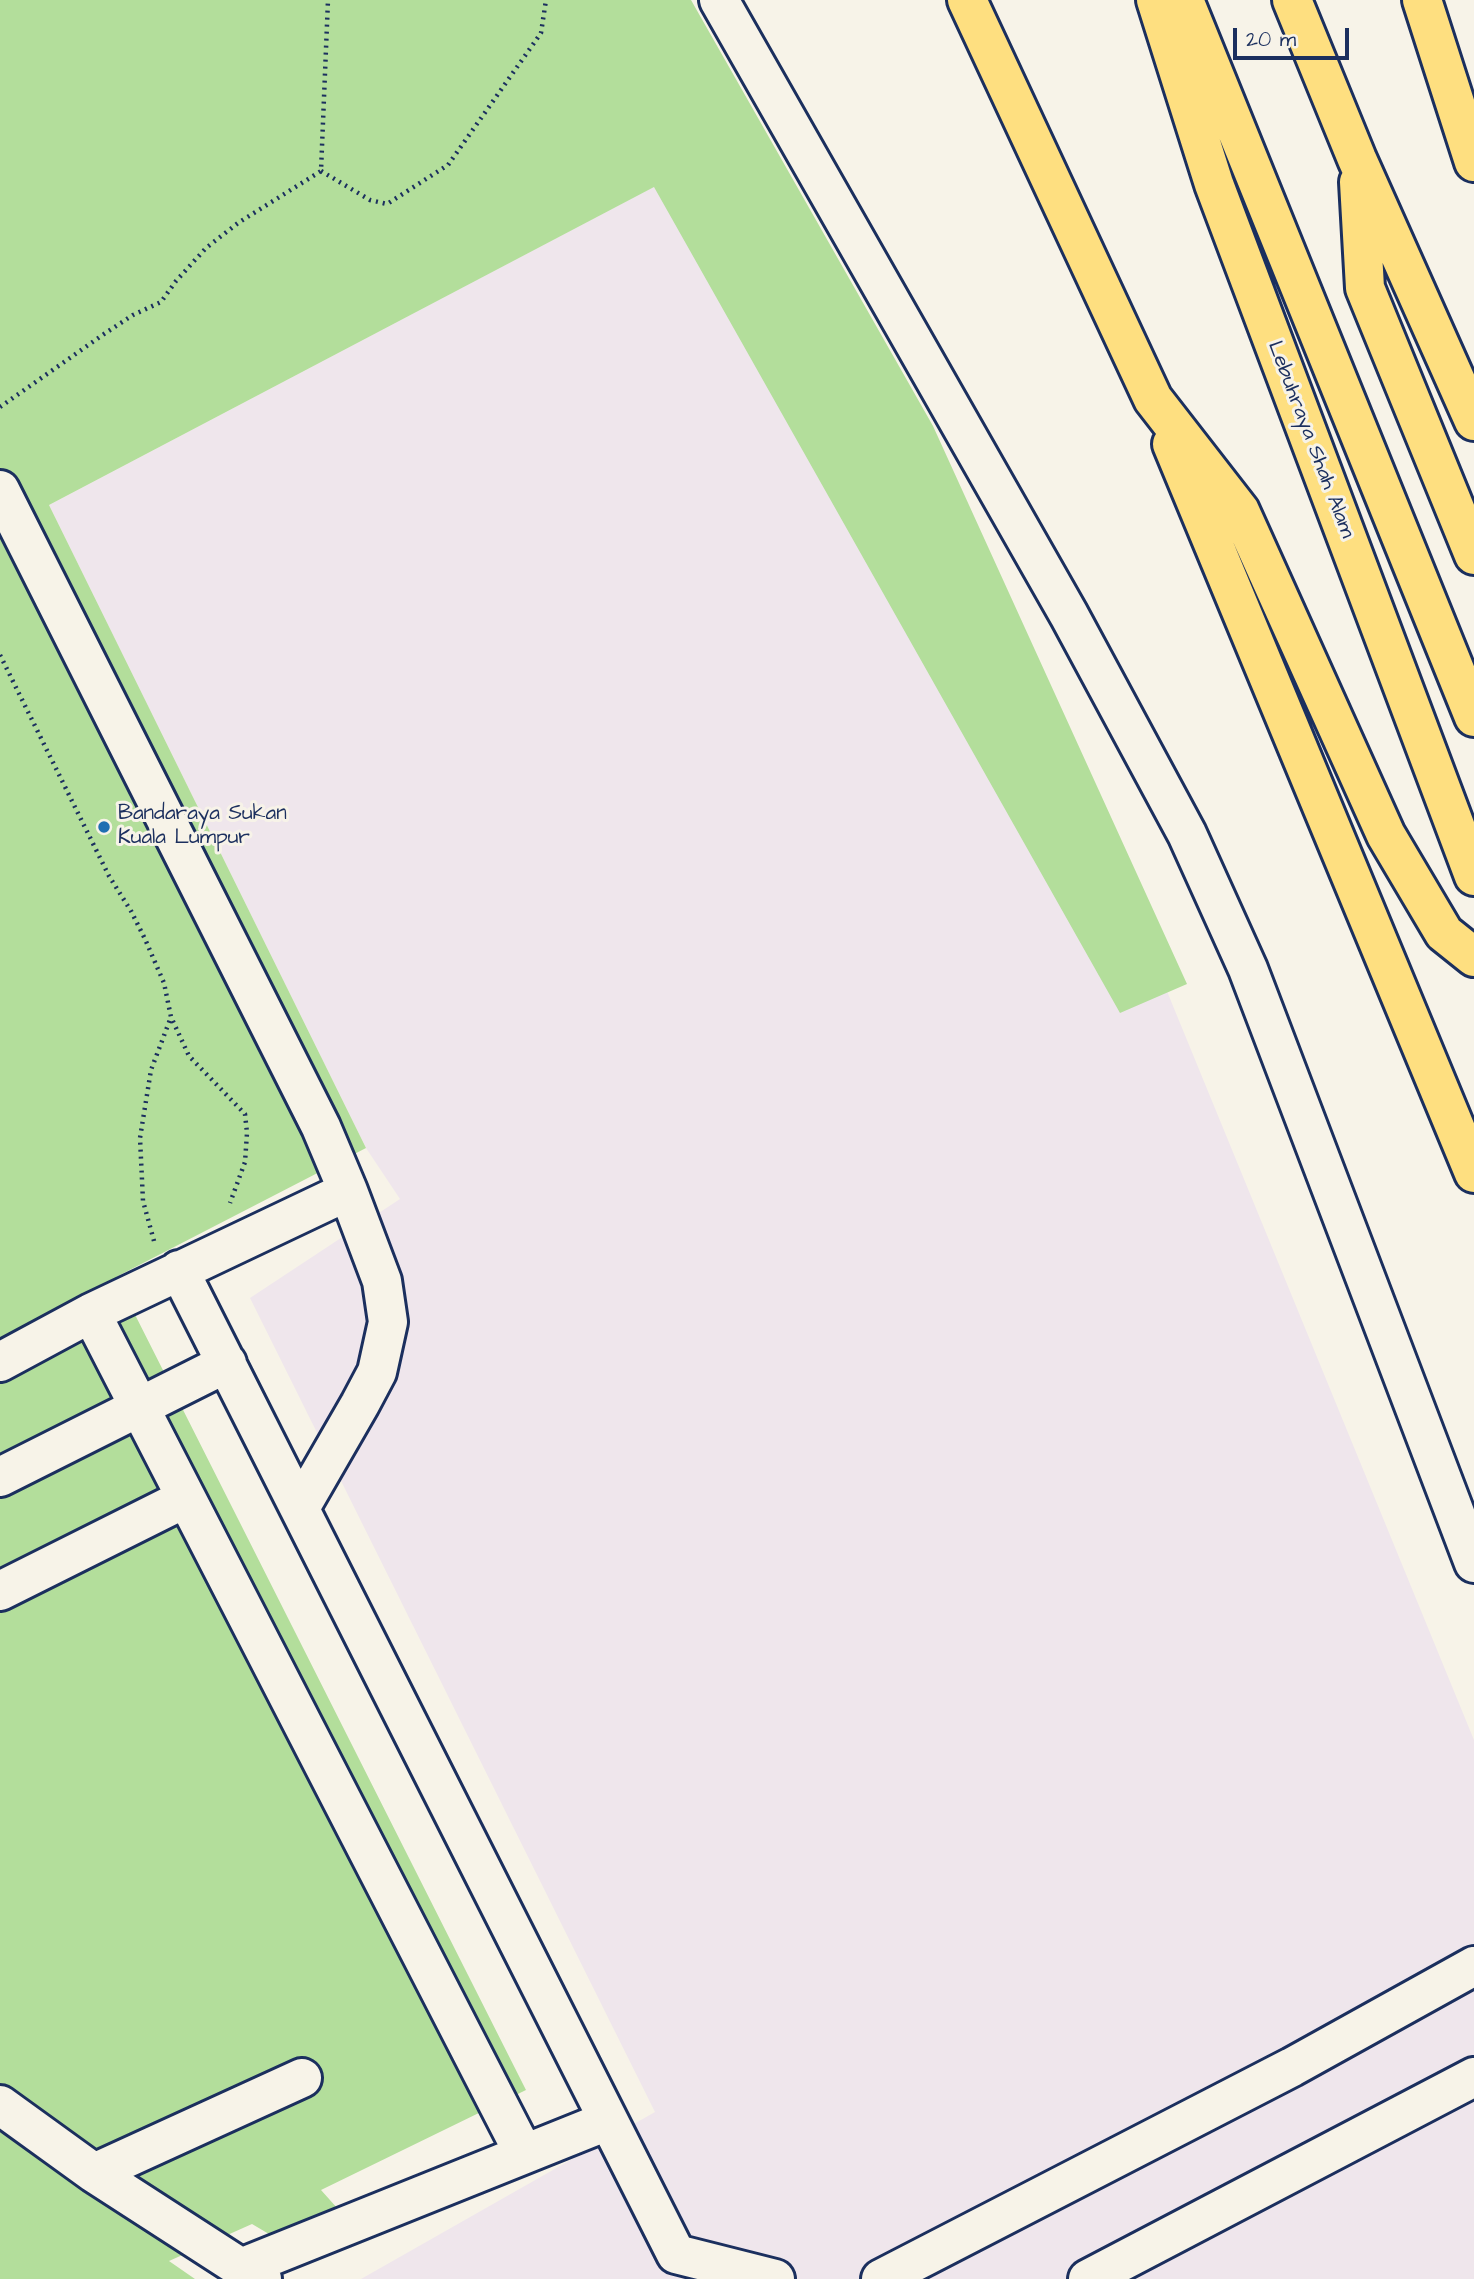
<!DOCTYPE html>
<html>
<head>
<meta charset="utf-8">
<style>
	body { margin:0 }
	#map { position:relative; width:1474px; height:2279px; overflow:hidden; background:#f7f3e8; font-family:"Architects Daughter",sans-serif }
	canvas { display:block }
	.scale { position:absolute; left:1233px; top:28px; width:116px; height:32px; box-sizing:border-box; border:4px solid #1b2f5e; border-top:0; padding-left:9px; font-size:21px; line-height:24px; white-space:nowrap; color:#1b2f5e; -webkit-text-stroke:5px #f7f3e8; paint-order:stroke }
</style>
</head>
<body>
<div id="map">
<canvas width="1474" height="2279"></canvas>
<div class="scale">20 m</div>
</div>
<script>
const c = document.querySelector('canvas').getContext('2d');
c.lineJoin = 'round';
function paint(path, color) { c.fillStyle = color; c.fill(path, 'evenodd'); }
function trace(path, color, width, dash) { c.strokeStyle = color; c.lineWidth = width; c.lineCap = dash ? 'butt' : 'round'; c.setLineDash(dash || []); c.stroke(path); }
function label(font, color, halo, rows, align = 'center') {
  c.font = font + ' "Architects Daughter",sans-serif'; c.lineWidth = 6; c.setLineDash([]); c.textBaseline = 'middle'; c.strokeStyle = halo; c.fillStyle = color; for (const [text, x, y, turn = 0] of rows) {
    c.save(); c.translate(x, y); c.rotate((+turn || 0) * Math.PI / 180); c.textAlign = isNaN(turn) ? turn : align; if (halo) c.strokeText(text, 0, 0); c.fillText(text, 0, 0); c.restore();
  }
}
paint(new Path2D(`
	M737,143L1123,884L1474,1740V2279H361L655,2112L250,1298L400,1199L366,1148L49,505Z`), '#efe6ec');
paint(new Path2D(`
	M0,0H691L933,426L1187,984L1120,1013L654,187L49,505L366,1148L116,1277L526,2090L321,2190L338,2209L274,2237L252,2224L169,2261L195,2279H0Z`), '#b3de9b');
const minor = new Path2D(`
	M719,0L1069,615L1187,834L1248,969L1474,1563
	M0,490L321,1127L348,1191L91,1313L0,1362
	M179,1270L676,2254L775,2279
	M91,1313L524,2154
	M0,1477L227,1363
	M300,1508L360,1404L377,1372L388,1322L382,1281L348,1191
	M0,1591L186,1498
	M0,2105L94,2173L241,2268L262,2279
	M94,2173L302,2078
	M241,2268L607,2121
	M881,2279L1292,2067L1474,1966
	M1088,2279L1474,2077`);
const highway = new Path2D(`
	M967,0L1153,399L1240,511L1386,835L1444,933L1474,957
	M1156,0L1214,184L1474,876
	M1184,0L1474,717
	M1292,0L1357,159L1474,421
	M1422,0L1474,162
	M1359,182L1365,288L1474,555
	M1172,444L1474,1173`);
trace(minor, '#1b2f5e', 44);
trace(highway, '#1b2f5e', 44);
trace(new Path2D(`
	M321,171L370,200L387,204L448,165L541,33L546,0
	M0,407L104,334L133,315L161,302L176,281L206,248L238,223L321,171L328,0
	M0,655L109,876L131,911L145,939L164,983L171,1017L189,1056L245,1114L247,1133L245,1162L230,1203
	M154,1241L143,1201L140,1138L151,1070L171,1017`), '#1b2f5e', 4.5, [2, 5]);
trace(minor, '#f7f3e8', 38);
trace(highway, '#fedf80', 38);
for (const [x, y, r, color] of [
	[104,827,7,"#1f6fb2"]
]) { const dot = new Path2D(); dot.arc(x, y, r, 0, 2 * Math.PI); c.fillStyle = color; c.fill(dot); trace(dot, '#f7f3e8', 2.5); }
label('21px', '#1b2f5e', '#f7f3e8', [
	["Lebuhraya Shah Alam",1310,440,69]
]);
label('21px', '#1b2f5e', '#f7f3e8', [
	["Bandaraya Sukan",118,815],
	["Kuala Lumpur",118,839]
], 'left');
</script>
</body>
</html>
